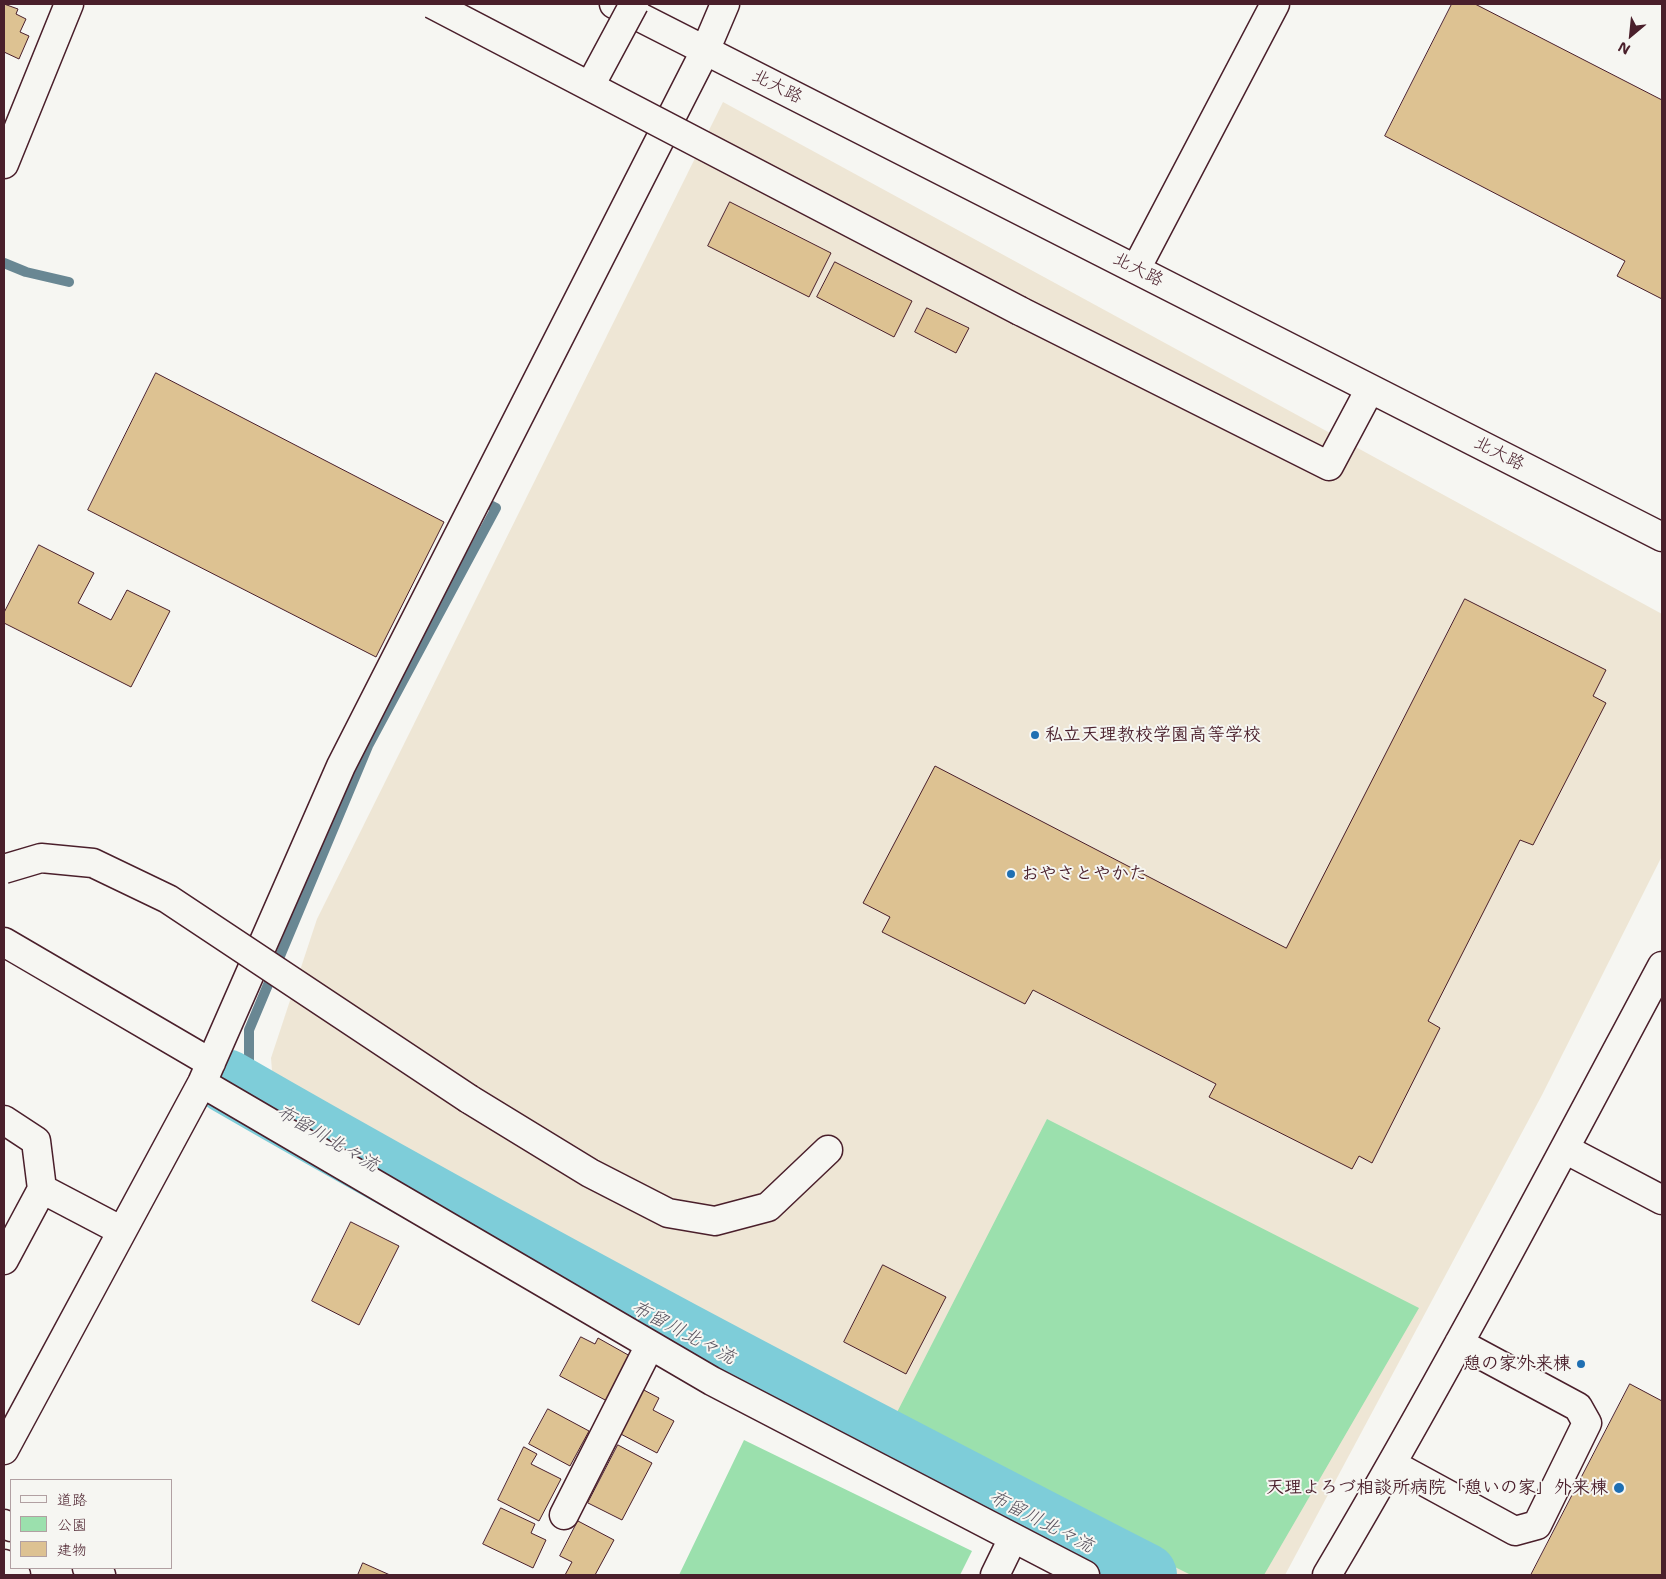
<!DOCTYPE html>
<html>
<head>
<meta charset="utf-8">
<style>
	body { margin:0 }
	#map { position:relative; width:1666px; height:1579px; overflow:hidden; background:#f6f6f2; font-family:"Shantell Sans","Klee One",sans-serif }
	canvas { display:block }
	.frame { position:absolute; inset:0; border:5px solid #4a1f2b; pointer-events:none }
	.legend { position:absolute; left:10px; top:1479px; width:162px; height:90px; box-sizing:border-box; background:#f6f6f2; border:1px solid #b1a0a2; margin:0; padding:6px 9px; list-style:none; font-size:15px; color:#4a1f2b }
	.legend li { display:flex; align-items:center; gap:10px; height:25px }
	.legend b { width:25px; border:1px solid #b1a0a2 }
	.north { position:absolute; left:1606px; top:10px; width:50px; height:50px; -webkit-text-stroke:4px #f6f6f2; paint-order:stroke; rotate:208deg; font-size:14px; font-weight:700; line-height:20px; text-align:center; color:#4a1f2b }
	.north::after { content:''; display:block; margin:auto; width:18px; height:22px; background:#4a1f2b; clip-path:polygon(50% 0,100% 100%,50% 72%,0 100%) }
</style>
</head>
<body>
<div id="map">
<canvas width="1666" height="1579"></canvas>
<div class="frame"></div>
<ul class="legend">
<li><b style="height:6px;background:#f6f6f2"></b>道路</li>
<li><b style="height:14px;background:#9be0ad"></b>公園</li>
<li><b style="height:14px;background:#ddc292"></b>建物</li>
</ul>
<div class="north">N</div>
</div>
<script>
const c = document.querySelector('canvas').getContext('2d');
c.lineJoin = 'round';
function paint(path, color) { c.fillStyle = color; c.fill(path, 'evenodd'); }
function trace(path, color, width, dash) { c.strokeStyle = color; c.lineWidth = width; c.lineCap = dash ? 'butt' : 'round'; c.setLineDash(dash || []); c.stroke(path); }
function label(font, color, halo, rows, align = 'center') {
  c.font = font + ' "Shantell Sans","Klee One",sans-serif'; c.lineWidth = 4; c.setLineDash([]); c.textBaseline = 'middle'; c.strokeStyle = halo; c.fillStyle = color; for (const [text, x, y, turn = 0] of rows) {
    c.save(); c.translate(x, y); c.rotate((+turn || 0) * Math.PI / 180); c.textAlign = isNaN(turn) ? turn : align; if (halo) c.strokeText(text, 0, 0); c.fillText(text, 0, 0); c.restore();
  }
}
paint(new Path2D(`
	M723,102L1662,614V856L1542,1095L1285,1575H1166L859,1417L274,1096L271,1058L317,919Z`), '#eee6d5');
paint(new Path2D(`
	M1047,1119L1419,1308L1264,1575H1191L890,1426Z
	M744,1440L972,1551L960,1575H679Z`), '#9be0ad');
trace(new Path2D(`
	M4,263L26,272L69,282
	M268,1106L249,1072V1030L368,746L496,508L490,505`), '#698793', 10);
trace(new Path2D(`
	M226,1081C527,1255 836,1416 1145,1575`), '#7ecdd9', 64);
const building = new Path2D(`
	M4,4L18,9L16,14L26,19L20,32L29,36L19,59L4,52Z
	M1452,4H1475L1662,100V299L1617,276L1625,261L1385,136Z
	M730,202L831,253L809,297L708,246Z
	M835,262L912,301L894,337L817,297Z
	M927,308L969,328L956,353L915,332Z
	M156,373L444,522L376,657L88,510Z
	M39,545L94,573L78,603L111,620L127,590L170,611L131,687L4,623V613Z
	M1465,599L1606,670L1593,696L1606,703L1533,845L1520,840L1428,1021L1440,1028L1372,1163L1359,1156L1352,1169L1209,1097L1216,1084L1033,990L1025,1004L882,932L890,917L863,903L935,766L1286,948Z
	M351,1222L399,1246L359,1325L312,1301Z
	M883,1265L946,1297L906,1374L844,1342Z
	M581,1337L595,1344L598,1338L630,1356L607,1401L560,1376Z
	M1630,1384L1662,1401V1575H1531Z
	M640,1388L659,1398L653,1410L674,1421L657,1453L617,1432Z
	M548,1409L589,1431L570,1466L529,1444Z
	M618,1445L652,1463L622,1520L588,1503Z
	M524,1447L537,1454L531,1464L561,1479L539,1521L498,1500Z
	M501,1508L535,1524L531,1533L546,1540L533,1568L483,1544Z
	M578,1521L614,1540L595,1575H565L572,1562L560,1556Z
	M363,1563L390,1575H358Z`);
paint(building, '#ddc292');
trace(building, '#4a1f2b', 1);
const minor = new Path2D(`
	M614,4L1662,537
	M4,164L69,4
	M1136,269L1275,4
	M1020,311L1329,466L1370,389
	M4,942L211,1063
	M202,1083L712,1381L1085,1575
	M469,1099L590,1173L668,1213L715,1221L768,1207L828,1150
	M4,1120L36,1141L42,1189L4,1260
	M1565,1149L1662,1200
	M42,1189L122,1231
	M4,1450L202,1083L341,766L705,51L725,4
	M1392,1464L1515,1531L1537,1525L1587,1423L1578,1407L1459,1343
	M564,1515L650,1345
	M4,1524L11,1527
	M4,1564L16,1575
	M87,1568L101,1575
	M995,1575L1013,1538
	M1327,1575C1445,1376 1553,1170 1662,966`);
trace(minor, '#4a1f2b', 31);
trace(minor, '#f6f6f2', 28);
const minorBridge = new Path2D(`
	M432,4L1020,311
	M590,86L634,4
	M4,869L41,858L93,863L168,899L469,1099`);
trace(minorBridge, '#4a1f2b', 31, []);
trace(minorBridge, '#f6f6f2', 28);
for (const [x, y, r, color] of [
	[1035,735,5,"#1f6fb2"],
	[1011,874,5,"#1f6fb2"],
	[1581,1364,5,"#1f6fb2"],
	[1619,1488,6,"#1f6fb2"]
]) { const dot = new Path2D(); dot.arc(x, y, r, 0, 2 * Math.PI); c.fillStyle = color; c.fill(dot); trace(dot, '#f6f6f2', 2); }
label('18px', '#4a1f2b', '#f6f6f2', [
	["北大路",777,87,27],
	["北大路",1138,270,27],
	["北大路",1499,454,27]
]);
label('bold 18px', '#4a1f2b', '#f6f6f2', [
	["私立天理教校学園高等学校",1045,735],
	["おやさとやかた",1021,874],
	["憩の家外来棟",1571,1364,"right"],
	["天理よろづ相談所病院「憩いの家」外来棟",1608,1488,"right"]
], 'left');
label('italic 19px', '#5a535f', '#f6f6f2', [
	["布留川北々流",327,1139,30],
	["布留川北々流",683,1333,28],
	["布留川北々流",1041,1522,27]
]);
</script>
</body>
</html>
